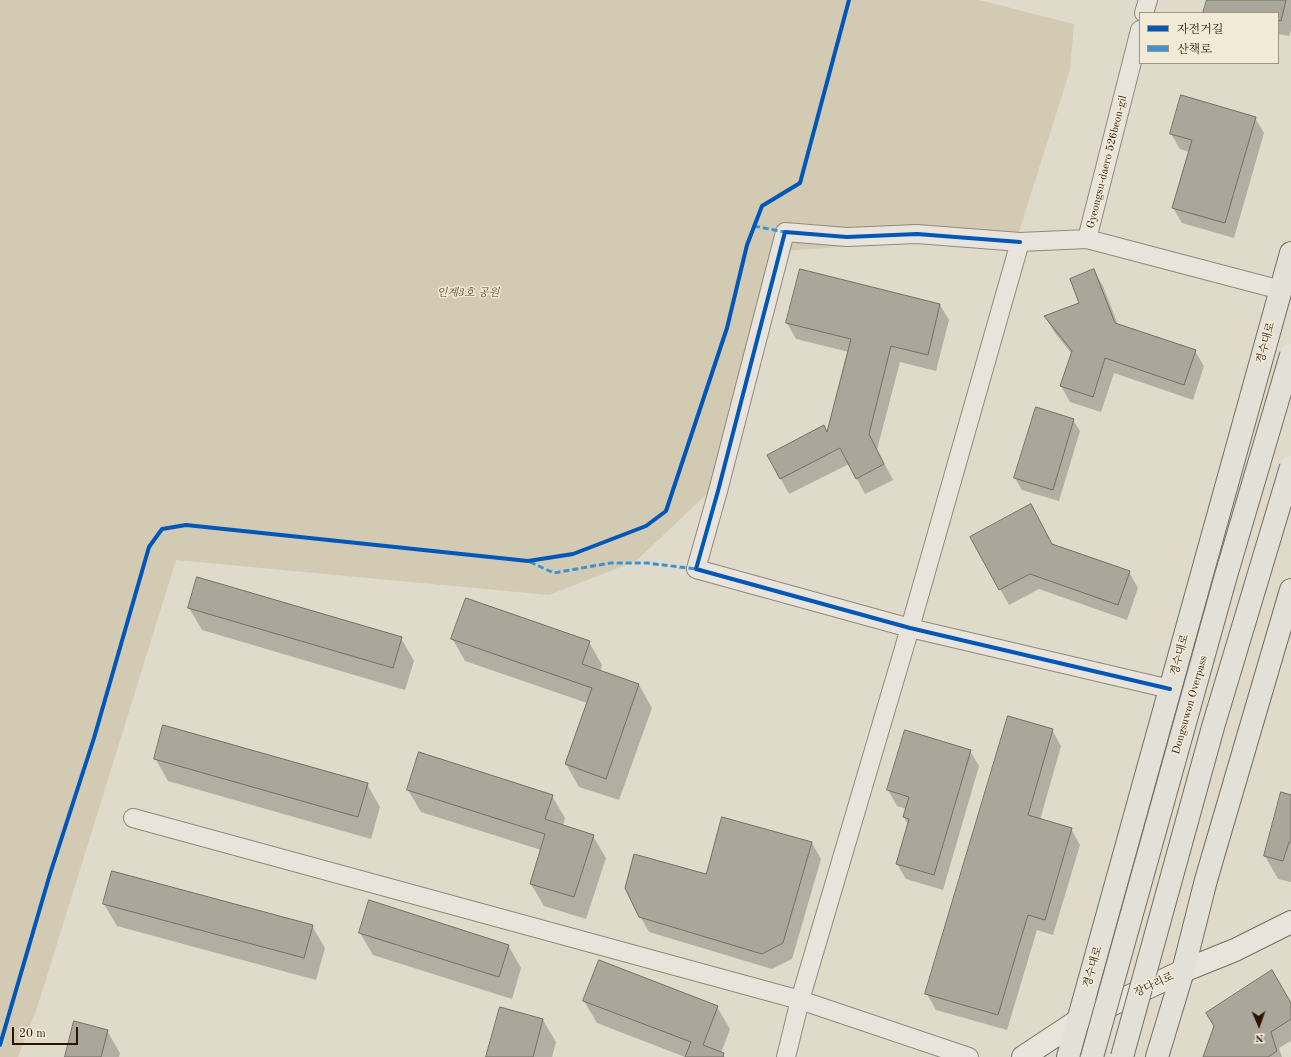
<!DOCTYPE html>
<html>
<head>
<meta charset="utf-8">
<style>
	body { margin:0 }
	#map { position:relative; width:1291px; height:1057px; overflow:hidden; background:#e0dacb; font-family:"Old Standard TT","Noto Serif KR",serif }
	canvas { display:block }
	.legend { position:absolute; left:1139px; top:12px; width:140px; height:52px; box-sizing:border-box; background:#f1ead7; border:1px solid #a19581; margin:0; padding:5px 7px; list-style:none; font-size:12px; color:#2a1600 }
	.legend li { display:flex; align-items:center; gap:8px; height:20px }
	.legend b { width:20px; border:1px solid #a19581 }
	.north { position:absolute; left:1239px; top:1005px; width:40px; height:40px; -webkit-text-stroke:3px #f1ead7; paint-order:stroke; rotate:178deg; font-size:11px; font-weight:700; line-height:16px; text-align:center; color:#2a1600 }
	.north::after { content:''; display:block; margin:auto; width:14px; height:18px; background:#2a1600; clip-path:polygon(50% 0,100% 100%,50% 72%,0 100%) }
	.scale { position:absolute; left:12px; top:1027px; width:66px; height:18px; box-sizing:border-box; border:2px solid #2a1600; border-top:0; padding-left:5px; font-size:12px; line-height:14px; white-space:nowrap; color:#2a1600; -webkit-text-stroke:3px #f1ead7; paint-order:stroke }
</style>
</head>
<body>
<div id="map">
<canvas width="1291" height="1057"></canvas>
<ul class="legend">
<li><b style="height:5px;background:#0057b8"></b>자전거길</li>
<li><b style="height:5px;background:#3c93d0"></b>산책로</li>
</ul>
<div class="north">N</div>
<div class="scale">20 m</div>
</div>
<script>
const c = document.querySelector('canvas').getContext('2d');
c.lineJoin = 'round';
function paint(path, color) { c.fillStyle = color; c.fill(path, 'evenodd'); }
function trace(path, color, width, dash) { c.strokeStyle = color; c.lineWidth = width; c.lineCap = dash ? 'butt' : 'round'; c.setLineDash(dash || []); c.stroke(path); }
function label(font, color, halo, rows, align = 'center') {
  c.font = font + ' "Old Standard TT","Noto Serif KR",serif'; c.lineWidth = 3; c.setLineDash([]); c.textBaseline = 'middle'; c.strokeStyle = halo; c.fillStyle = color; for (const [text, x, y, turn = 0] of rows) {
    c.save(); c.translate(x, y); c.rotate((+turn || 0) * Math.PI / 180); c.textAlign = isNaN(turn) ? turn : align; if (halo) c.strokeText(text, 0, 0); c.fillText(text, 0, 0); c.restore();
  }
}
paint(new Path2D(`
	M0,0H979L1074,24L1070,70L1018,235L780,251L726,476L636,561L549,595L176,560L38,1005L18,1057H0Z`), '#d3cab4');
paint(new Path2D(`
	M1208,0H1291V30L1289,36L1278,34V13H1204Z
	M1255,118L1264,133L1234,238L1182,223L1173,208L1189,152L1180,149L1171,134Z
	M1094,271L1103,286L1118,325L1195,351L1204,366L1193,400L1114,373L1101,412L1070,402L1061,386L1072,354L1054,332L1045,316L1080,303Z
	M940,305L949,320L936,371L900,362L877,450L893,480L865,494L849,464L789,494L768,455L828,434L849,352L796,339L787,323Z
	M1073,420L1080,431L1059,501L1022,490L1015,478Z
	M971,537L1052,545L1129,572L1138,588L1127,620L1039,589L1009,605Z
	M189,608L401,638L414,661L405,690L202,630Z
	M452,638L589,642L602,665L600,672L639,685L652,708L619,800L579,787L566,764L587,703L465,661Z
	M1052,730L1061,746L1040,820L1071,829L1080,845L1053,935L1037,930L1007,1030L936,1010L927,994Z
	M970,751L979,766L943,890L906,879L897,864L908,825L904,817L906,809L897,806L888,790Z
	M155,758L367,784L380,807L371,839L168,781Z
	M408,790L552,796L565,818L563,826L593,836L606,858L586,919L544,906L531,884L541,850L421,812Z
	M1291,796V882L1278,879L1265,856Z
	M723,818L812,843L821,859L792,959L772,969L649,932L640,916L707,875Z
	M104,904L312,926L325,948L316,980L117,926Z
	M360,933L508,945L521,968L512,999L373,955Z
	M584,1001L717,1007L730,1029L721,1053L725,1057H685L597,1023Z
	M1291,1005V1041L1279,1048L1282,1057H1204L1215,1026Z
	M501,1008L543,1020L556,1042L552,1057H487Z
	M107,1031L120,1053L119,1057H66Z`), '#0003');
const building = new Path2D(`
	M1207,0H1286L1281,21L1278,20V13H1203Z
	M1181,95L1256,117L1225,223L1172,208L1192,140L1170,134Z
	M800,269L940,304L928,355L891,346L869,434L884,464L856,479L840,448L780,479L767,455L824,425L827,432L851,339L786,323Z
	M1094,269L1115,323L1196,350L1184,385L1105,358L1093,397L1060,386L1072,351L1044,316L1079,303L1070,279Z
	M1036,407L1074,419L1053,490L1014,478Z
	M1031,504L1052,544L1130,571L1118,605L1030,574L999,590L970,537Z
	M197,577L402,637L393,668L188,608Z
	M466,598L590,641L582,664L639,684L606,779L565,764L592,688L451,639Z
	M1008,716L1053,729L1028,815L1072,828L1045,920L1028,915L998,1015L925,994Z
	M163,725L368,783L358,817L154,759Z
	M905,730L971,750L934,875L896,864L909,819L903,817L909,797L887,790Z
	M419,752L553,795L545,819L594,835L574,897L530,884L545,834L407,790Z
	M1281,792L1291,795V842H1289L1283,861L1264,856Z
	M722,817L812,842L783,943L762,954L639,917L625,888L634,854L706,874Z
	M112,871L313,925L304,958L103,904Z
	M369,900L509,945L499,977L359,933Z
	M599,960L718,1006L703,1045L724,1053L723,1057H685L691,1042L583,1001Z
	M1272,970L1291,1003V1019L1271,1032L1277,1051L1268,1057H1203L1214,1026L1206,1013Z
	M500,1007L543,1019L533,1057H486Z
	M74,1021L108,1030L101,1057H65Z`);
paint(building, '#aba69a');
trace(building, '#746e63', 1);
const street = new Path2D(`
	M1144,13L1148,0
	M1140,30L1087,239L1281,290
	M1020,242L917,234L847,237L785,232L718,491L696,569L910,628L1170,689
	M133,818L800,1000L969,1057
	M786,1057L800,1000L910,628L1020,242L1087,239`);
const secondary = new Path2D(`
	M1023,1057L1079,1020L1183,971L1235,950L1291,922`);
const primary = new Path2D(`
	M1068,1057L1291,253
	M1157,1057L1183,971L1206,880L1291,590`);
trace(street, '#8f897d', 20);
trace(secondary, '#746e63', 24);
trace(primary, '#746e63', 24);
trace(street, '#e8e4dc', 18);
trace(secondary, '#e8e4dc', 22);
trace(primary, '#e3e0d7', 22);
const primaryBridge = new Path2D(`
	M1092,1057L1225,579L1291,355
	M1122,1057L1213,727L1291,467`);
trace(primaryBridge, '#746e63', 24, []);
trace(primaryBridge, '#e3e0d7', 22);
trace(new Path2D(`
	M754,226L785,232
	M530,562L554,573L610,563H647L696,569`), '#3c93d0', 3, [6, 3]);
trace(new Path2D(`
	M1020,242L917,234L847,237L785,232L718,491L696,569L910,628L1170,689
	M0,1045L50,874L94,738L149,547L162,529L186,525L528,561L573,554L646,526L666,511L727,328L747,245L762,206L800,183L849,0`), '#0057b8', 4);
label('11px', '#2a1600', '#f1ead7', [
	["Gyeongsu-daero 526beon-gil",1107,162,-76],
	["경수대로",1266,343,-75],
	["경수대로",1180,655,-75],
	["Dongsuwon Overpass",1190,705,-74],
	["경수대로",1093,967,-74],
	["장다리로",1154,985,-25]
]);
label('italic 11px', '#5a4830', '#f1ead7', [
	["인계3호 공원",468,293]
]);
</script>
</body>
</html>
